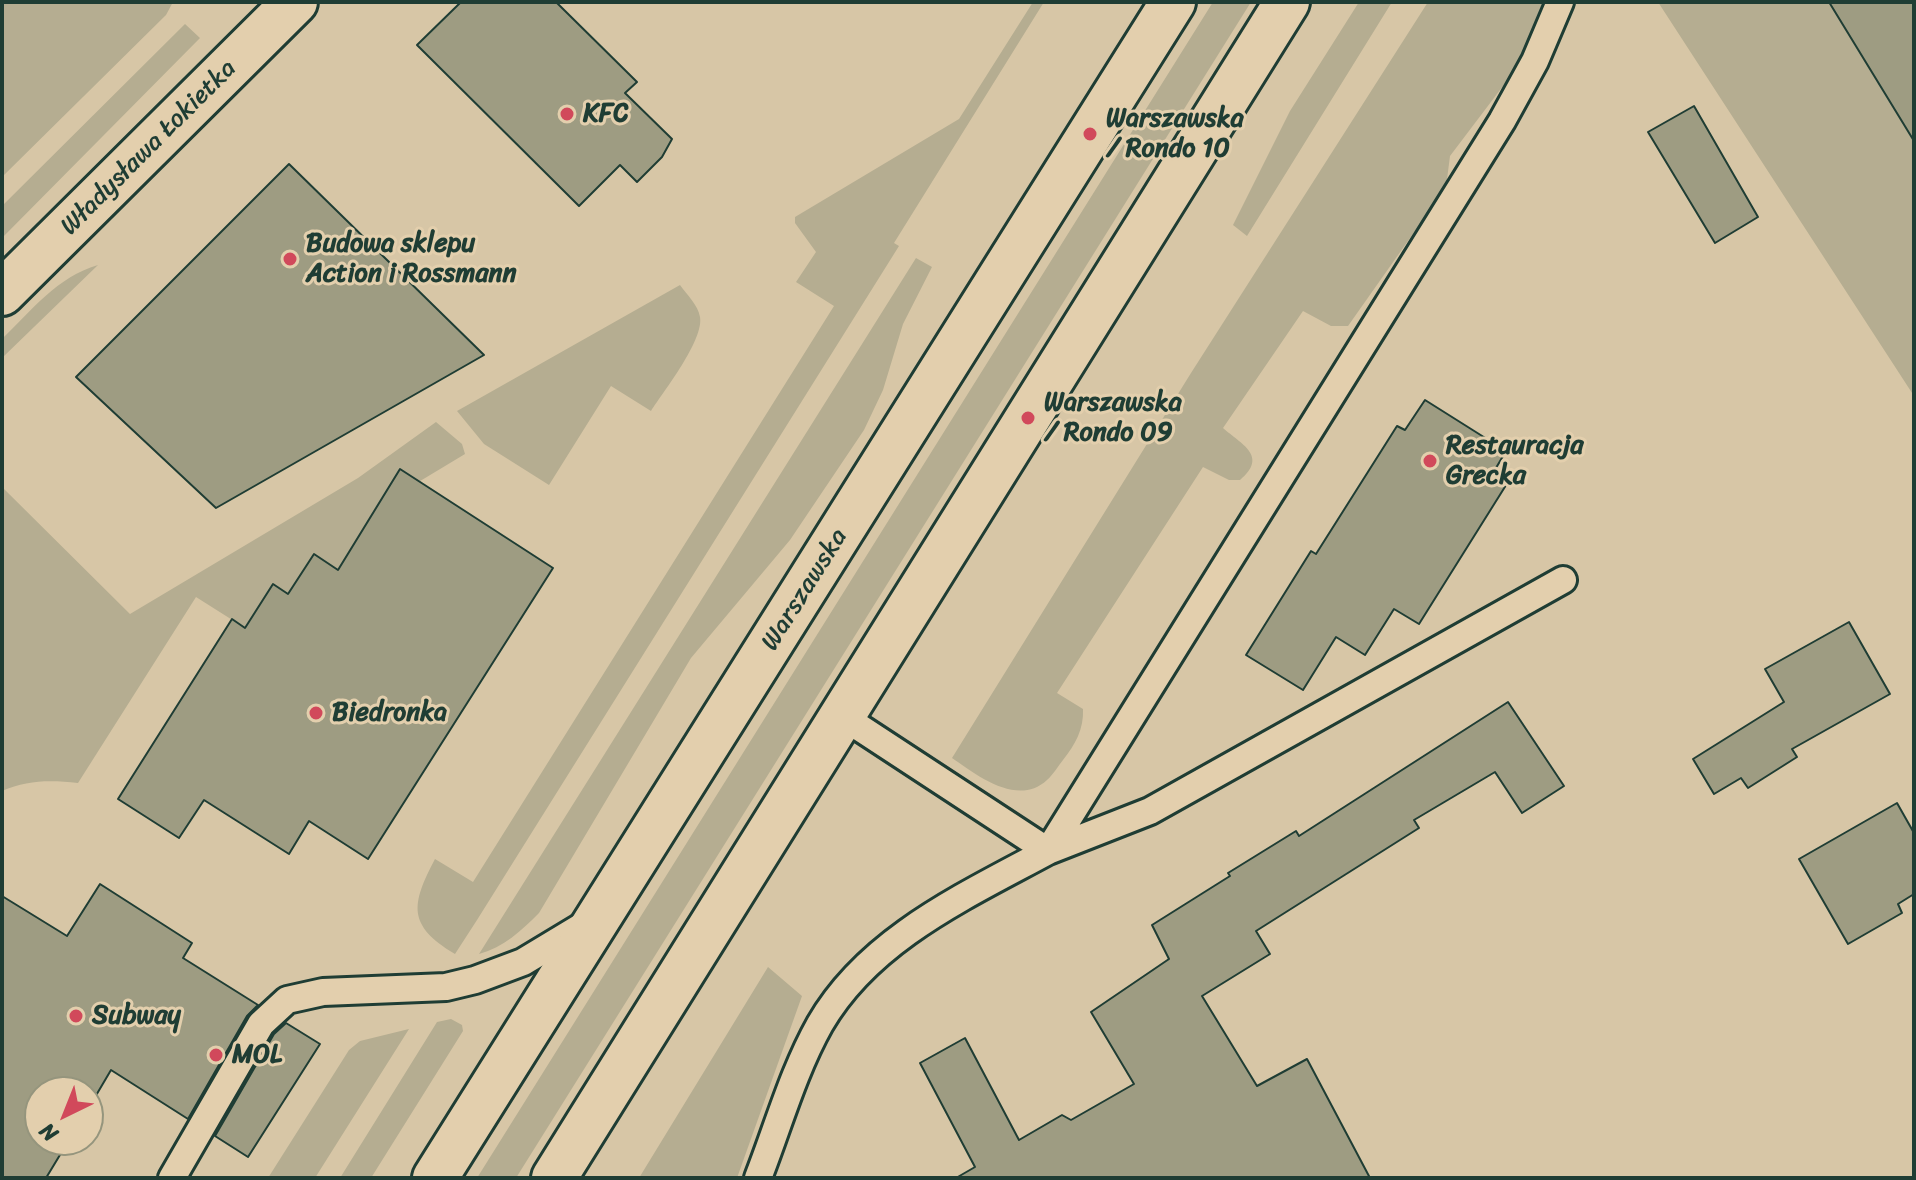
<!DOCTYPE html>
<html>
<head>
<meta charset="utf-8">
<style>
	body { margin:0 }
	#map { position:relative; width:1916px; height:1180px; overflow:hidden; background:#d7c6a6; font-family:Sriracha,sans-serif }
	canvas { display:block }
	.frame { position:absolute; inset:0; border:4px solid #1f3d34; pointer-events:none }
	.north { position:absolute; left:24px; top:1076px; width:80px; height:80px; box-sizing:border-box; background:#e3cfad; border:2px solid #95957d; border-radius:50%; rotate:223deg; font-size:22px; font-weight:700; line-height:32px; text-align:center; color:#1f3d34 }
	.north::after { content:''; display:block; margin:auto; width:28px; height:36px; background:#d1495b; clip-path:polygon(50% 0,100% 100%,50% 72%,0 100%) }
</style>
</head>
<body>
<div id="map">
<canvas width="1916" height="1180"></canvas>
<div class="frame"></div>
<div class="north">N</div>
</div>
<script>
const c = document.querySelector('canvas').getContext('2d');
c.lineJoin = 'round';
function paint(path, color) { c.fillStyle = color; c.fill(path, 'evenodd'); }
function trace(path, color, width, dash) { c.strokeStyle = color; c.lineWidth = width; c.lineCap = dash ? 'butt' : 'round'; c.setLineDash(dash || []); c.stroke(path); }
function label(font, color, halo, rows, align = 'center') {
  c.font = font + ' Sriracha,sans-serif'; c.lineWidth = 6; c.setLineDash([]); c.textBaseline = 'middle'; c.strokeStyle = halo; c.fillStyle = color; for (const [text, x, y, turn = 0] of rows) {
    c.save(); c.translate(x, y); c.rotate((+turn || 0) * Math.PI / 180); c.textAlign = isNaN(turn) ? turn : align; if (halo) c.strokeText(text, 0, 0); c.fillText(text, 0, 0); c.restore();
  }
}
paint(new Path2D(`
	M2,2H173L166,15L2,177Z
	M1033,2H1044L894,243L899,246L477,920L455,954C407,925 411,905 435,859L473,882L834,306L796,282L816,252L795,223V217L959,119Z
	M1213,2H1251L516,1178H477Z
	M1359,2H1392L1247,236L1233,225L1290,111Z
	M1428,2H1553L1528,53L1450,156L1446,187L1348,326H1331L1303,311L1223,428C1241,444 1269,456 1240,480H1229L1203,467L1057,693L1083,709C1084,729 1075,745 1063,760C1058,766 1053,775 1047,780C1018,807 978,776 952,758L1191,373Z
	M1658,2H1854L1836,14L1914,141V396Z
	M185,24L200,38L2,238V206Z
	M916,258L932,267L903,324L883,390L864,430L790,540L691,658L539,913C521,931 504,947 479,954Z
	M98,265L2,358V339C32,310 57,277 98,265Z
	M680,285C687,295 698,305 700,317C704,340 664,391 651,411L611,386L549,485L484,444L457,411Z
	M436,422L462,444L465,454L377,507L338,570L288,594L273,584L245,628L196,597L78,783C50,780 27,780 2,791V487L130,614L358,478Z
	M768,967L802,996L737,1178H639Z
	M451,1019L462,1025L463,1031L371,1178H340L437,1022Z
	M409,1029L315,1178H268L349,1050L360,1041Z`), '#b5ad91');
const building = new Path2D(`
	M461,2H556L637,82L625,93L672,139L662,157L637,182L620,165L579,206L417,45Z
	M1829,2H1914V141Z
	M1694,106L1758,217L1715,243L1648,132Z
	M289,164L484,355L216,508L76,377Z
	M1425,400L1506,451L1493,473L1508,482L1419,624L1394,609L1365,655L1336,637L1303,690L1246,655L1311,551L1316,554L1397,426L1405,430Z
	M400,469L553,568L368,859L309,821L289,854L204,800L179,838L118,799L232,619L245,628L273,584L288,594L314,554L338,570Z
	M1849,622L1890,694L1792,749L1797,757L1748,788L1741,778L1714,794L1693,759L1784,702L1765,669Z
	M1508,702L1564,786L1522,813L1495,772L1414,820L1419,828L1256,931L1270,954L1202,996L1257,1086L1307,1059L1370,1178H956L975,1167L920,1063L965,1038L1019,1140L1062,1115L1071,1120L1134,1084L1091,1012L1169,959L1152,925L1230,876L1228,873L1296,831L1299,836Z
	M1897,803L1914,833V894L1898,904L1902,913L1848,944L1799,859Z
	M100,884L192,943L183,958L258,1005L247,1016L188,1119L111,1070L88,1109V1092H40V1140H69L46,1178H2V896L67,936Z
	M286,1023L320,1044L248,1157L215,1136L274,1034Z`);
paint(building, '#9e9c82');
trace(building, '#1f3d34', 2);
const lane = new Path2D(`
	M842,716L1048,851L1150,811L1563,580
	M172,1178L261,1024L287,1000L323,992L446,987L475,980L523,962L586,924
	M758,1178C778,1127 793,1072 820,1024C869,939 965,896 1048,851L1502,121L1535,61L1560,2`);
const street = new Path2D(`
	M2,293L295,2`);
const primary = new Path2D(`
	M435,1178L1173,2
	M554,1178L1287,2`);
trace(lane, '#1f3d34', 32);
trace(street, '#1f3d34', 50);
trace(primary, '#1f3d34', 50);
trace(lane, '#e3cfad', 26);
trace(street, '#e3cfad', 44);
trace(primary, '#e3cfad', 44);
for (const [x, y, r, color] of [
	[567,114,8,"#d1495b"],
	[1090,134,8,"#d1495b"],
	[290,259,8,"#d1495b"],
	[1028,418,8,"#d1495b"],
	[1430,461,8,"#d1495b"],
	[316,713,8,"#d1495b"],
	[76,1016,8,"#d1495b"],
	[216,1055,8,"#d1495b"]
]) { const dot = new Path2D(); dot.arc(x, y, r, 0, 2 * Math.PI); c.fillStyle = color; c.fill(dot); trace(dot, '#e3cfad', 3); }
label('bold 26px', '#1f3d34', '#e3cfad', [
	["KFC",583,114],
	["Warszawska",1106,119],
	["/ Rondo 10",1106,149],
	["Budowa sklepu",306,244],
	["Action i Rossmann",306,274],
	["Warszawska",1044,403],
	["/ Rondo 09",1044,433],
	["Restauracja",1446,446],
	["Grecka",1446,476],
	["Biedronka",332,713],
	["Subway",92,1016],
	["MOL",232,1055]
], 'left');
label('26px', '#1f3d34', '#e3cfad', [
	["Władysława Łokietka",149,148,-45],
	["Warszawska",805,590,-58]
]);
</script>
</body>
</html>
